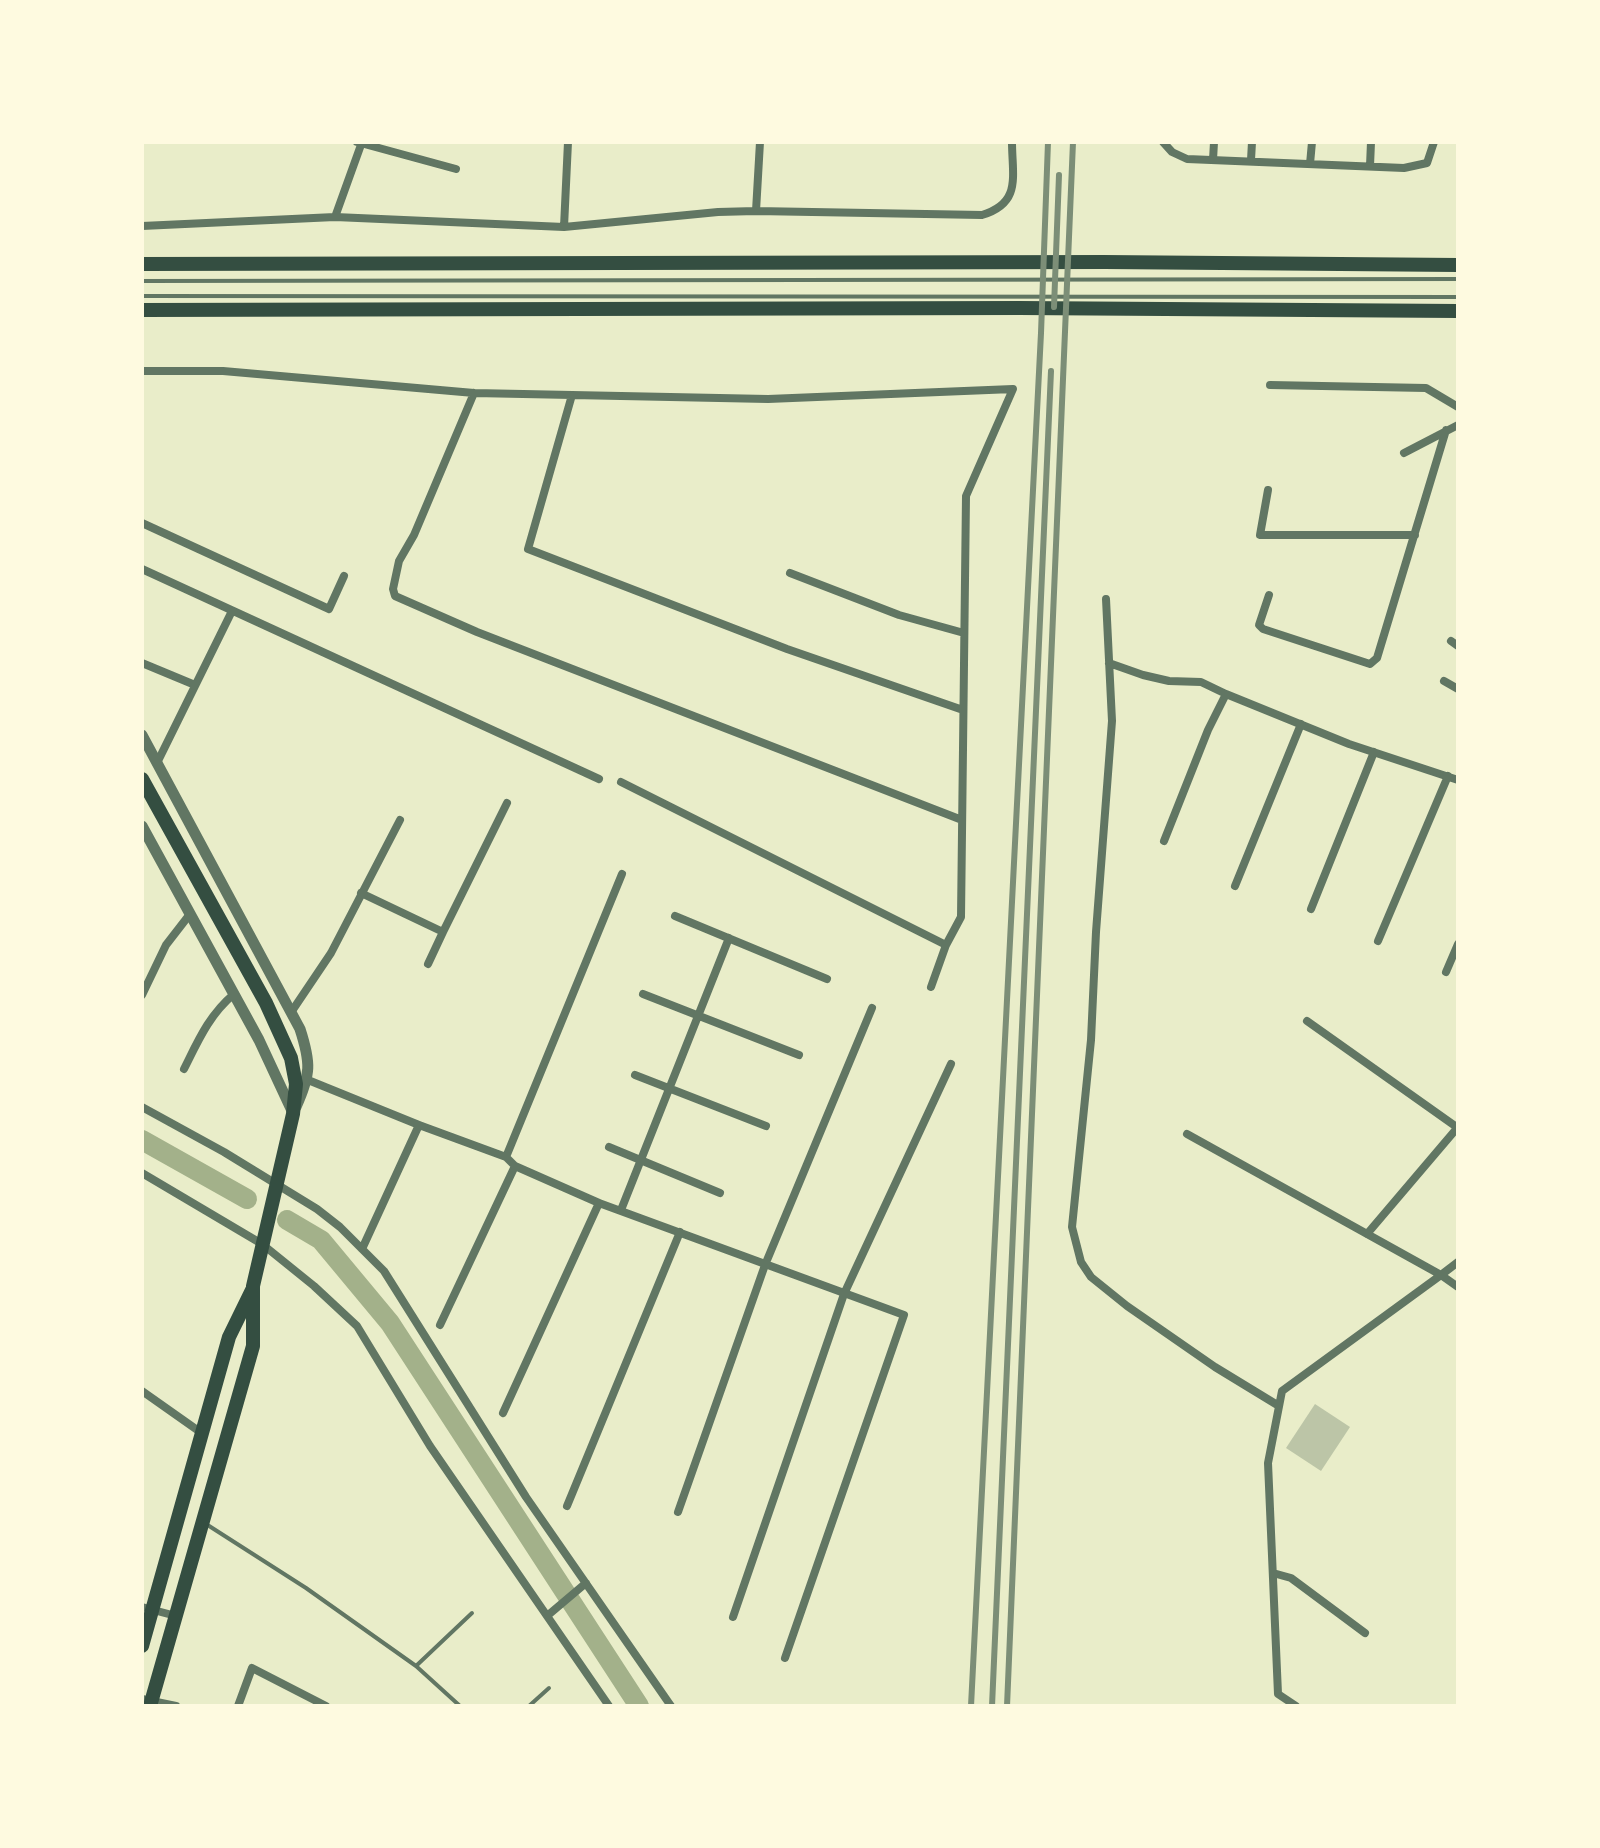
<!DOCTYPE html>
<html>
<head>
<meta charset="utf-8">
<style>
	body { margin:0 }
	#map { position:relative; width:1600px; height:1848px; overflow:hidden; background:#e9edc9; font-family:Ubuntu,sans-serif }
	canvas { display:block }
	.frame { position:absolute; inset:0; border:144px solid #fefae0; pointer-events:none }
</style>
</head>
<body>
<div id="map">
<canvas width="1600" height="1848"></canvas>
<div class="frame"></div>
</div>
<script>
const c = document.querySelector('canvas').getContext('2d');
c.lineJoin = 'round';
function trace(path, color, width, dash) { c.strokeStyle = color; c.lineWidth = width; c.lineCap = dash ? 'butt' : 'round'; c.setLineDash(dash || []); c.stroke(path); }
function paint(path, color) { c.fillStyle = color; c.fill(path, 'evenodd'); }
trace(new Path2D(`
	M142,1140L247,1199
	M287,1220L321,1240L390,1323L639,1706`), '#a3b18a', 20);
paint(new Path2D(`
	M1315,1404L1350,1427L1321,1471L1286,1448Z`), '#bcc5a7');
trace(new Path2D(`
	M142,281L1458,279
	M142,296L1458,297
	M206,1524L306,1588L416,1666L460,1706
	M416,1666L472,1613
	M529,1706L549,1688`), '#617663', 4);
trace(new Path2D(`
	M357,142L456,169
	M1163,142L1172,152L1187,159L1404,168L1427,163L1434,142
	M1213,160L1214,142
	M1251,160L1252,142
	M1310,164L1312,142
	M1370,166L1371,142
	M756,211L760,142
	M335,217L362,142
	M142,226L335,217L564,227L718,212L756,211L982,215C1022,203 1012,176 1012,142
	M564,227L568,142
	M142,371H223L474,393L768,399L1013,389L966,496L961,917L946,945
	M1270,385L1426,388L1458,407
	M474,393L414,535L399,561L393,589L395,596L477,632L962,820
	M572,395L528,549L787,649L963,710
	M1404,453L1458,425
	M1268,490L1260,535H1415
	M142,523L329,609L344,576
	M142,569L599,779
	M790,573L899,615L964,633
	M1269,595L1259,625L1263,629L1370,664L1377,658L1446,430
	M1106,599L1112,721L1096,932L1091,1040L1072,1227L1081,1262L1091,1277L1127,1306L1215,1367L1279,1406
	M1451,641L1458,646
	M142,663L195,685
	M1109,663L1143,675L1169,681L1201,682L1226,694
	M1444,681L1458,689
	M157,763L232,611
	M621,782L946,945L931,987
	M1164,841L1208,730L1226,694L1349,744L1458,780
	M1235,886L1301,724
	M361,893L443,932L507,803
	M1311,909L1374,752
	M675,916L827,979
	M1378,941L1448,776
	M428,964L443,932
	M1446,972L1458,944
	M643,994L799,1055
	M142,995L166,945L190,914
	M292,1011L331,953L400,820
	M1307,1021L1458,1128
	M184,1069C198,1041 209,1015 234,994
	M635,1075L766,1126
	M308,1080L419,1125L506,1157L515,1166L599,1203L904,1315L785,1658
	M142,1107L224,1152L317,1209L340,1227L384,1271L526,1497L671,1706
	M1187,1134L1441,1275L1282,1391L1268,1463L1278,1694L1296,1706
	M609,1147L720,1193
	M506,1157L622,874
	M142,1173L262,1244L314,1286L357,1326L430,1446L609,1706
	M621,1210L729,938
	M1367,1234L1458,1127
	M362,1249L419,1125
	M1458,1262L1441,1275L1458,1287
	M440,1325L515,1166
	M142,1391L203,1434
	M503,1413L599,1203
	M567,1506L680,1232
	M678,1512L765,1265L872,1008
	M1273,1573L1291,1578L1365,1633
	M142,1607L176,1616
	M547,1616L586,1583
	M733,1617L844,1294L951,1064
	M142,1699L176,1706
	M238,1706L252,1668L326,1706`), '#617663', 8);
trace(new Path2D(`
	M142,735L300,1029C311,1063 311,1074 296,1107
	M142,826L259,1040L293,1113`), '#617663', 11);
trace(new Path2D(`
	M142,264L1104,262L1458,265
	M142,310L1019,308L1458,311
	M142,779L266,1003L291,1058L296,1084L293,1114L253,1286V1346L150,1706
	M142,1646L229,1337L252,1290`), '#344e41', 14);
trace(new Path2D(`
	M1054,307L1059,175
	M971,1706L1041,333L1048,142
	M992,1706L1051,371
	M1007,1706L1073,142`), '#7c8e77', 6);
</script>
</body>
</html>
